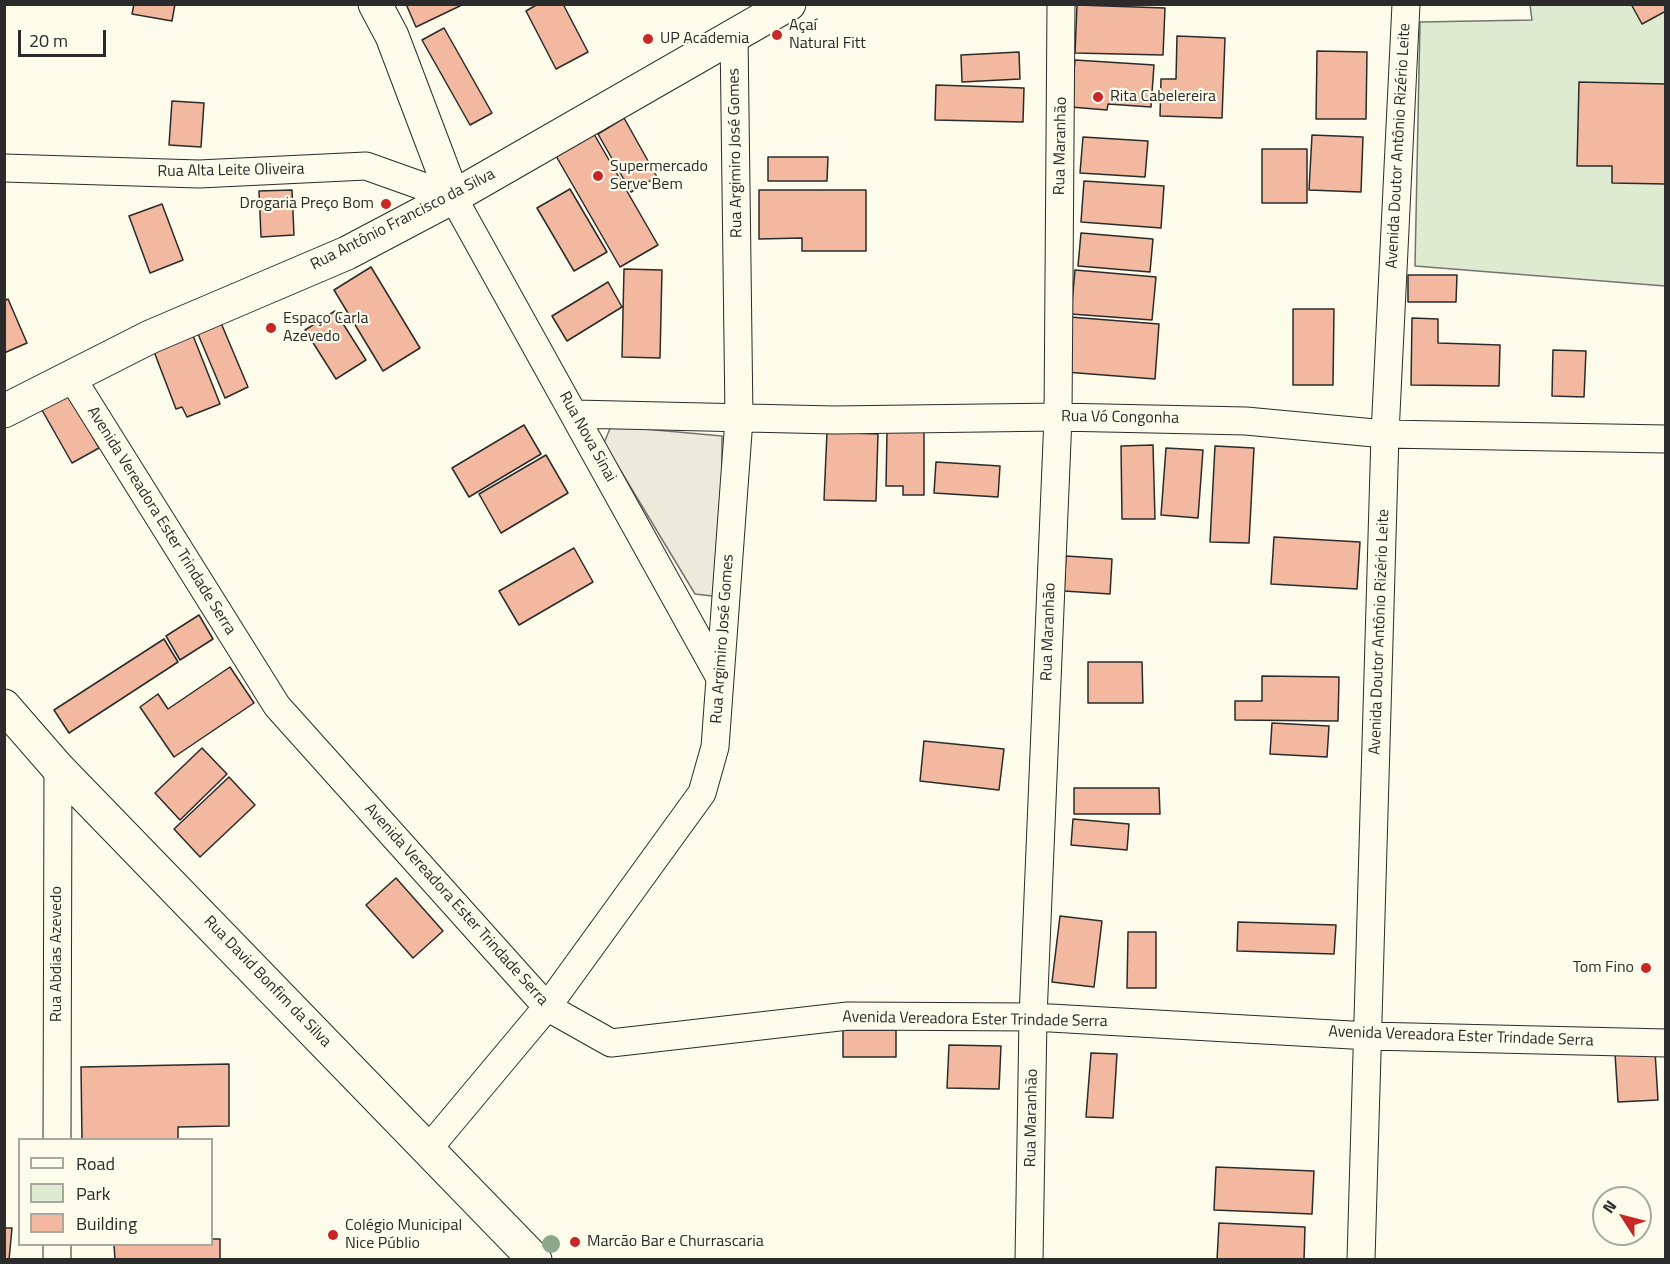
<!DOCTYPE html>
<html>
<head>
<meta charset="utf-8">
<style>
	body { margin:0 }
	#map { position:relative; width:1670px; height:1264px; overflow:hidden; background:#fdfbea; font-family:"Titillium Web",sans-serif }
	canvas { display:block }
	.frame { position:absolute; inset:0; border:6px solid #2b2b2b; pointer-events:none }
	.legend { position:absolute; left:18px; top:1138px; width:195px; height:108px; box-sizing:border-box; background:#fdfbea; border:2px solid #a9a89e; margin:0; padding:8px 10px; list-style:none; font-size:18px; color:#2b2b2b }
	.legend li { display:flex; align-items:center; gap:12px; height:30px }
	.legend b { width:30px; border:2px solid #a9a89e }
	.north { position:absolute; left:1592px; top:1186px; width:60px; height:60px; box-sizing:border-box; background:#fdfbea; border:2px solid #a9a89e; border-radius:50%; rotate:306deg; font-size:16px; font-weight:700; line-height:24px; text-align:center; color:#2b2b2b }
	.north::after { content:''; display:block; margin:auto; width:21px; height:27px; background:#c62828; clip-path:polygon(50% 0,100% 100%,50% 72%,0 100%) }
	.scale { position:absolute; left:18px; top:30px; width:88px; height:27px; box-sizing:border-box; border:3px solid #2b2b2b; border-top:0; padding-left:8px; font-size:18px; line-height:21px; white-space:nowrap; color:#2b2b2b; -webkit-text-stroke:4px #fdfbea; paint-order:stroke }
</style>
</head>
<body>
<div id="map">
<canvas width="1670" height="1264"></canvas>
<div class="frame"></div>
<ul class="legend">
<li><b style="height:8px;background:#fdfbea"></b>Road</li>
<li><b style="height:16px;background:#deebd1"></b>Park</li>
<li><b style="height:16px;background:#f2b8a0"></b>Building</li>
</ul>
<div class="north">N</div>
<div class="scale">20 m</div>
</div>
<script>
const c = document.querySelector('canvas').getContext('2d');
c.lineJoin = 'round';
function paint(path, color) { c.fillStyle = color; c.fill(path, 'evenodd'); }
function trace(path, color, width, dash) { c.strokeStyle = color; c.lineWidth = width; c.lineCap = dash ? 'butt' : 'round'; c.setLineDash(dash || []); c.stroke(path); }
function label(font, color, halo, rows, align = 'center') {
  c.font = font + ' "Titillium Web",sans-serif'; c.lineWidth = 4.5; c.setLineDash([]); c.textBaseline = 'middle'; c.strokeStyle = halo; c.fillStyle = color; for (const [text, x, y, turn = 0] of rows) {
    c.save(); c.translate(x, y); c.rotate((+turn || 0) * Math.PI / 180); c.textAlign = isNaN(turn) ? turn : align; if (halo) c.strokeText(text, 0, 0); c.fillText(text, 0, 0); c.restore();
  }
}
const green = new Path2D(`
	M1530,5H1665V286L1415,266L1420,22L1532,20Z`);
paint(green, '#deebd1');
trace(green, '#74746e', 1.5);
const parking = new Path2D(`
	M611,426L722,436L721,589L712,596L695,594L604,443Z`);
paint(parking, '#eceadb');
trace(parking, '#74746e', 1.5);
const building = new Path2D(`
	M134,4H175L172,21L132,14Z
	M406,4H464L416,27Z
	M538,4H563L588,52L556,69L526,11Z
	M1631,4H1666V11L1642,24Z
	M1077,5L1165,8L1163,55L1075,53Z
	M444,28L492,113L470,125L422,40Z
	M1177,36L1225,38L1222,118L1160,116L1161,79H1176Z
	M1317,51L1367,52L1366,119H1316Z
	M1019,52L1020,79L962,82L961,55Z
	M1075,60L1154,65L1151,107L1108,104L1107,110L1071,107Z
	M1579,82L1666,84V184L1612,183V166H1577Z
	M936,85L1024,88L1023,122L935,120Z
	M172,101L204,103L201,147L169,145Z
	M624,118L657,177L631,192L598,134Z
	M594,134L658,245L620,267L556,156Z
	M1312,135L1363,137L1361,192L1309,190Z
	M1083,137L1148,141L1145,177L1080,173Z
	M1262,149H1307V203H1262Z
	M768,157H828L827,181H768Z
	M1084,181L1164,186L1161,228L1081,222Z
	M570,189L607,252L574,271L537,208Z
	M292,190L294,235L261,237L259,191Z
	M759,190H866V251H802V238L759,239Z
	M162,204L183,260L150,273L129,216Z
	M1081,233L1153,239L1150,272L1078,266Z
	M371,267L420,348L383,371L334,290Z
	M624,269L662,270L660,358L622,357Z
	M1075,270L1156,277L1152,320L1071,314Z
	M1408,275H1457L1456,302H1408Z
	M608,282L622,307L567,341L552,316Z
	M8,299L27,343L4,353V301Z
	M1293,309H1334L1333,385H1293Z
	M335,311L366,360L336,379L305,330Z
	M1070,317L1159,324L1155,379L1065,372Z
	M1412,318L1438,319V343L1500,345L1499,386L1411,385Z
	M221,323L248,387L225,398L198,334Z
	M192,333L220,404L187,417L182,407L176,409L153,349Z
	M1553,350L1586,351L1584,397L1552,396Z
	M65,388L99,448L72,463L38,403Z
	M524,425L541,454L469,497L452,468Z
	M887,431H924V495H903V486H886Z
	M827,432L878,434L876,501L824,500Z
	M1153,445L1155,519H1122L1121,446Z
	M1215,446L1254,448L1249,543L1210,542Z
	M1166,448L1203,450L1198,518L1161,515Z
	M546,455L568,493L501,533L479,494Z
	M936,462L1000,466L998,497L934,493Z
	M1274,537L1360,542L1357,589L1271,584Z
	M574,548L593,582L519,625L499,591Z
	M1066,556L1112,559L1110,594L1064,591Z
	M199,615L213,639L180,660L166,636Z
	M164,639L178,662L69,733L54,710Z
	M1088,662H1142L1143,703H1088Z
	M230,667L254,703L174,757L140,707L158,694L168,709Z
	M1262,676L1339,677L1338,721L1235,720V701H1262Z
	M1272,723L1329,726L1327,757L1270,754Z
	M924,741L1004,749L999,790L920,781Z
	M202,748L227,774L180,820L155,793Z
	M229,777L255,805L200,857L174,829Z
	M1074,788H1159L1160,814H1074Z
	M1073,819L1129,824L1127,850L1071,845Z
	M396,878L443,931L413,958L366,905Z
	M1060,916L1102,921L1094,987L1052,982Z
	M1238,922L1336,925L1334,954L1237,951Z
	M1128,932H1156V988H1127Z
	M843,1030H896V1057H843Z
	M949,1045L1001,1046L999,1089L947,1088Z
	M1655,1051L1658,1100L1618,1102L1615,1053Z
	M1091,1053L1117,1054L1113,1118L1086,1117Z
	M229,1064V1126L178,1127V1140H82L81,1067Z
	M1216,1167L1314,1171L1312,1214L1214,1210Z
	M1219,1223L1305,1227L1304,1260H1217Z
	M4,1228H12L9,1260H4Z
	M212,1239H220V1260H115L114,1244H212Z`);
paint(building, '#f2b8a0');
trace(building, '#2b2b2b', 1.5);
const minor = new Path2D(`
	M4,168L199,174L366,166L453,197L720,678
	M72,378L277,706L547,1007L611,1043L848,1016L1033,1017L1369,1036L1666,1043
	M575,414L834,420L1058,417L1246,421L1385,434L1666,439
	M57,1140L58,768
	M429,1148L547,1007L702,793L715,747L739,419L734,34
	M57,1260V1244
	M1029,1260L1033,1017L1058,417L1061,4
	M1361,1260L1385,434L1406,4`);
const tertiary = new Path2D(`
	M375,4L392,36L453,197
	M4,411L150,337L347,253L453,197L789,4
	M4,706L58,768L535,1260`);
trace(minor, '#2b2b2b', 29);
trace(tertiary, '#2b2b2b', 35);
trace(minor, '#fdfbea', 27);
trace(tertiary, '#fdfbea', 33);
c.fillStyle = '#8ea78a';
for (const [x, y] of [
	[551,1244]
]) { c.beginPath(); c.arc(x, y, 9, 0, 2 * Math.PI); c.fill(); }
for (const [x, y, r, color] of [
	[777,35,6,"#c62828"],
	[648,39,6,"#c62828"],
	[1098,97,6,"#c62828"],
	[598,176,6,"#c62828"],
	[386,204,6,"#c62828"],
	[271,328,6,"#c62828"],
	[1646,968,6,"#c62828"],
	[333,1235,6,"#c62828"],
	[575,1242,6,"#c62828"]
]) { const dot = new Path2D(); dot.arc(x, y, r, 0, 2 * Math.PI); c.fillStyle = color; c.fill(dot); trace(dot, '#fdfbea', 2); }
label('16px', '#2b2b2b', '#fdfbea', [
	["Açaí",789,26],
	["Natural Fitt",789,44],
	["UP Academia",660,39],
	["Rita Cabelereira",1110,97],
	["Supermercado",610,167],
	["Serve Bem",610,185],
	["Drogaria Preço Bom",374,204,"right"],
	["Espaço Carla",283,319],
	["Azevedo",283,337],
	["Tom Fino",1634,968,"right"],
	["Colégio Municipal",345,1226],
	["Nice Públio",345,1244],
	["Marcão Bar e Churrascaria",587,1242]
], 'left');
label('16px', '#2b2b2b', '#fdfbea', [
	["Rua Maranhão",1061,146,-89],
	["Avenida Doutor Antônio Rizério Leite",1399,146,-87],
	["Rua Argimiro José Gomes",736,153,-91],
	["Rua Alta Leite Oliveira",231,171,-1],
	["Rua Antônio Francisco da Silva",403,220,-27],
	["Rua Vó Congonha",1120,418,1],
	["Rua Nova Sinai",587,437,61],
	["Avenida Vereadora Ester Trindade Serra",161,521,58],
	["Rua Maranhão",1049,632,-88],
	["Avenida Doutor Antônio Rizério Leite",1380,632,-88],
	["Rua Argimiro José Gomes",723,639,-86],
	["Avenida Vereadora Ester Trindade Serra",456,905,48],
	["Rua Abdias Azevedo",57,954,-90],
	["Rua David Bonfim da Silva",267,982,46],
	["Avenida Vereadora Ester Trindade Serra",975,1020,1],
	["Avenida Vereadora Ester Trindade Serra",1461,1037,2],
	["Rua Maranhão",1032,1118,-89]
]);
</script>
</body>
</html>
